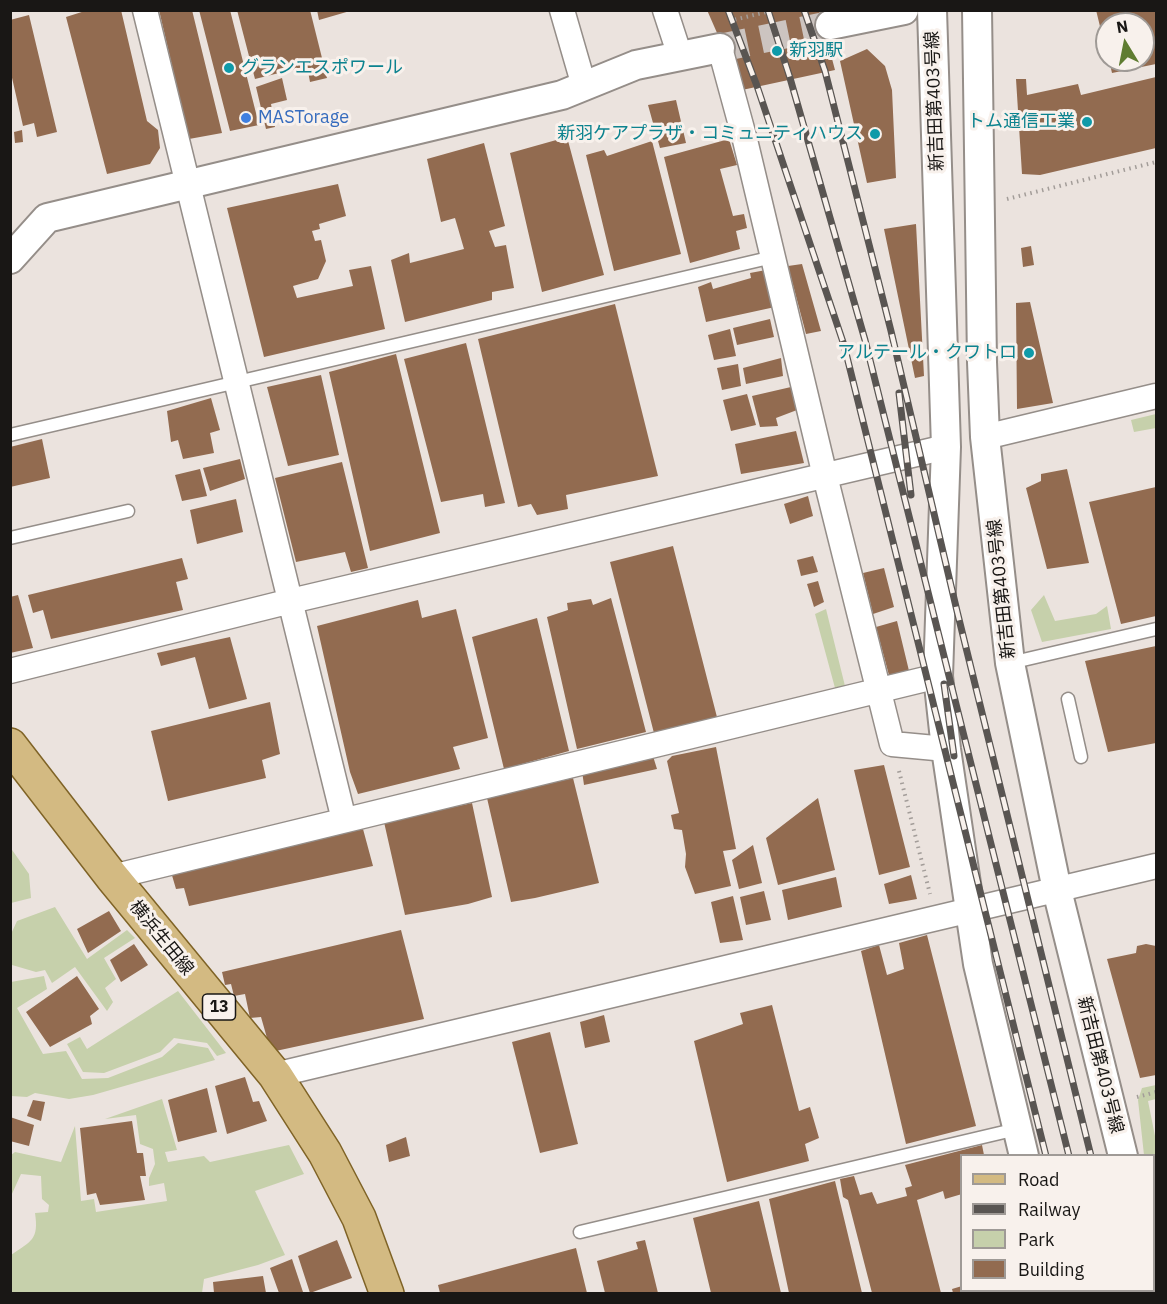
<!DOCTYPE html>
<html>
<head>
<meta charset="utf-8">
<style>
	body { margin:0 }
	#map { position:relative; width:1167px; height:1304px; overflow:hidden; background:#ebe3de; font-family:"IBM Plex Sans",sans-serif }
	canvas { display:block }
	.frame { position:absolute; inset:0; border:12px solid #191715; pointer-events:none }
	.legend { position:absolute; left:960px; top:1154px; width:195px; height:138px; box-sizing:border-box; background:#f8f1ec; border:2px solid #9f9a96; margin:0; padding:8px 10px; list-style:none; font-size:18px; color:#191715 }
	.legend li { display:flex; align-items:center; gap:12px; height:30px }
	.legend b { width:30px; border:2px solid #9f9a96 }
	.north { position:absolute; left:1095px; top:12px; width:60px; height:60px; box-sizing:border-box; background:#f8f1ec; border:2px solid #9f9a96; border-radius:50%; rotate:350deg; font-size:16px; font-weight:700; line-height:24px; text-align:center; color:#191715 }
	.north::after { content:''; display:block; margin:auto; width:21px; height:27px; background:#5f7c31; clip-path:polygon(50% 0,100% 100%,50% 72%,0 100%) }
</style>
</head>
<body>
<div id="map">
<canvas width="1167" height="1304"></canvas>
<div class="frame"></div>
<ul class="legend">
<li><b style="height:8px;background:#d3ba82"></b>Road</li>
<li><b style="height:8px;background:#595552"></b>Railway</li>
<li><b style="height:16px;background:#c6d0ab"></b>Park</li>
<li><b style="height:16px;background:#926b50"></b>Building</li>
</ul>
<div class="north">N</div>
</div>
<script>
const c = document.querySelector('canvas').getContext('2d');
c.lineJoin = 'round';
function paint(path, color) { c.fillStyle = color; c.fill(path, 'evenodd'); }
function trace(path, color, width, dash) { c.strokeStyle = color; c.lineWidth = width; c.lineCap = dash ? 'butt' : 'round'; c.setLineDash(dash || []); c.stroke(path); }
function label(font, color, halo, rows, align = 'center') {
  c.font = font + ' "IBM Plex Sans","Noto Sans JP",sans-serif'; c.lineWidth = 6; c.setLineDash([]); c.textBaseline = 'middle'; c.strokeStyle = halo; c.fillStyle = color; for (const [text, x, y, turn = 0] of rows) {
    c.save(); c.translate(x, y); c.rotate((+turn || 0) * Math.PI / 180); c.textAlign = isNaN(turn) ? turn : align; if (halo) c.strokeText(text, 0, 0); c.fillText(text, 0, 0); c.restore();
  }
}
paint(new Path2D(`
	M1156,414V428L1134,432L1131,420Z
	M1044,595L1055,621L1096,614L1107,606L1111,629L1042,642L1031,610Z
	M826,609L845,686L835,688L815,614Z
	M10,847L29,874L31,898L11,903Z
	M55,907L87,959L127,930L135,938L104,958L116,979L105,988L113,1002L107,1011L75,967L52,983L45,970L36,972L12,965L11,963V934L17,921Z
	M44,976L47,989L17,1008L43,1054L66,1051L82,1079L108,1078L162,1057L178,1043L208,1048L215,1060L93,1095L69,1099L35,1093L27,1097L11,1096V982Z
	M178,991L226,1053L217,1056L207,1043L174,1038L160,1052L104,1073L83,1072L67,1044L80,1037L87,1049Z
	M1156,1085V1099L1148,1101L1156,1141V1168L1154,1169V1156L1144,1155L1138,1100L1142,1088Z
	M162,1099L177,1150L165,1152L168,1162L204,1156L210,1162L289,1145L304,1174L255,1191L285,1255L258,1265L204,1279L202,1293H11V1255C31,1241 39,1240 35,1213L48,1212L49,1205L42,1199L41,1176L21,1174L11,1196V1155L15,1152L61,1162L75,1126L81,1201L94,1199L96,1212L167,1201L164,1183L149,1186V1178L155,1164L153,1149L140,1144L136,1115L105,1119Z`), '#c6d0ab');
paint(new Path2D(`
	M88,10H121L147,121L158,130L160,148L150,164L107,174L66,17Z
	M159,10H192L222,133L189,139Z
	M199,10H230L259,125L230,131Z
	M237,10H310L327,78L310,82L307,66L255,79Z
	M317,10H350V11L319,20Z
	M707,10H819L835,70L742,90Z
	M1096,10H1156V64L1112,73L1109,60H1143V24H1107L1106,51Z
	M29,15L57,132L37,137L34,123L23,126L10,69V20Z
	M867,49L885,66L892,90L896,178L867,183L840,61Z
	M1156,77V148L1040,175L1022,174L1016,79H1026L1027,95L1078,84L1081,95Z
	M282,78L287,100L271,104L275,127L266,129L256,87Z
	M676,100L686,143L660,148L648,105Z
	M22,130L23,142L15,143L14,132Z
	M567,137L604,275L542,292L510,153Z
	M729,139L737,165L720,169L733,216L744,214L747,228L736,231L740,249L690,263L664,157Z
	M652,141L681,254L614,271L586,155L604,150L607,156Z
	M484,143L505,226L489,231L495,247L506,245L514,288L492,292V300L405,322L391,260L409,253L410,263L464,249L455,218L441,222L427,159Z
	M338,184L346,216L319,224L320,229L312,231L315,241L321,240L326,261L318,279L293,286L297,298L353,286L349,270L371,266L385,329L264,357L227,208Z
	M916,224L924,376L915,378L884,229Z
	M1031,246L1034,265L1023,267L1021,248Z
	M802,264L821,331L806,334L788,266Z
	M766,270L775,307L706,322L698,287L711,282L713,289L751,278L750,273Z
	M1030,302L1053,403L1017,409L1016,303Z
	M615,304L658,476L566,495L568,509L537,515L531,504L518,507L478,339Z
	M770,319L774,337L737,345L733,328Z
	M730,329L736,356L714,360L708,335Z
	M466,343L505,503L485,507L483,494L441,502L404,359Z
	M396,354L440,533L370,551L329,372Z
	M781,358L783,376L746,384L743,368Z
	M738,364L741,386L722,390L717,368Z
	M321,375L339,455L288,466L267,387Z
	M791,387L797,410L776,418L778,426L760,427L752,396Z
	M747,394L756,425L731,431L723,400Z
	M211,398L220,430L210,433L214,453L183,459L178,440L171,442L167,411Z
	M796,431L804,463L741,474L735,444Z
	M42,439L50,478L10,487V447Z
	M240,459L245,479L210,491L203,468Z
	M342,462L368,568L351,572L345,552L296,562L275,478Z
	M200,469L207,496L182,501L175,475Z
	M1067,469L1089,563L1047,569L1026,488L1041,481V474Z
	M1156,487V616L1121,624L1089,502Z
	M808,496L813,516L790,524L784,504Z
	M236,499L243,532L197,544L190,510Z
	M673,546L718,721L655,737L610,562Z
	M813,556L818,572L801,576L797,560Z
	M182,558L188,579L176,582L183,610L51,639L43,610L33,613L28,595Z
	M884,568L894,607L873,614L863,573Z
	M818,581L824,602L814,607L807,584Z
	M18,595L33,648L10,653V597Z
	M611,598L646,732L577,749L547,617L568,610L567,603L591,599L593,605Z
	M418,600L422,618L456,609L488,738L453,747L460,769L358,794L350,772L317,626Z
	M537,618L569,751L504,769L472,637Z
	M897,621L910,675L890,679L876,627Z
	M230,637L247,699L209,709L195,657L161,666L157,653Z
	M1156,646V743L1108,752L1085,661Z
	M270,702L280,754L262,760L266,778L168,801L151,731Z
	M716,747L736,849L723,851L731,886L695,894L685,867L686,854L682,830L674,829L671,815L679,813L667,761L672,756Z
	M652,753L657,769L584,785L582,771Z
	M884,765L910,867L879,875L854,770Z
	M573,778L599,883L535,898L511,902L487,798Z
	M818,798L835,870L778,885L766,838Z
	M472,803L492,897L468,904L405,915L384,822Z
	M363,829L373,866L189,906L184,888L176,889L171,872Z
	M753,845L762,883L739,889L732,860Z
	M911,875L917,899L889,904L884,884Z
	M836,877L842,907L788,920L782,890Z
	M764,891L771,920L746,925L740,897Z
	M733,896L743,940L720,943L711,902Z
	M109,911L121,931L88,953L77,929Z
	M401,930L424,1019L271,1052L261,1017L250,1018L245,994L234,996L231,984L225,985L222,972Z
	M927,935L976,1126L906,1144L861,951L879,945L887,975L904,969L899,943Z
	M134,944L148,965L121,982L110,960Z
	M1146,944L1156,946V1075L1140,1078L1107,959L1136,953L1137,946Z
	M77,976L99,1009L90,1016L92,1024L50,1047L26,1012Z
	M772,1005L799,1111L810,1107L819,1138L805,1144L809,1161L727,1182L694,1041L743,1024L740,1013Z
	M604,1015L610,1042L585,1048L580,1022Z
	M550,1032L578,1144L540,1153L512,1042Z
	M245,1077L253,1102L259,1101L267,1121L227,1134L215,1086Z
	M207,1088L217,1132L178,1142L168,1100Z
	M33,1100L45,1102L41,1121L27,1116Z
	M10,1117L34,1125L29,1146L10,1141Z
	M132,1121L137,1153H143L146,1176H140L145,1200L100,1205L96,1193L87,1195L80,1128Z
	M406,1137L410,1156L389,1162L386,1145Z
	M982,1145L984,1155H962V1194L945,1199L943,1191L917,1200L941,1293H872L848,1200L843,1197L840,1179L854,1176L860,1195L872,1192L877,1204L907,1196L905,1188L912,1186L905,1165Z
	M835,1181L862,1293H789L769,1199Z
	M759,1201L781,1293H711L693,1218Z
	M337,1240L352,1278L310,1293L298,1256Z
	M645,1240L658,1293H605L597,1261L638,1249L636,1242Z
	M576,1248L587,1293H440L438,1285Z
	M292,1259L303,1292L279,1293L270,1268Z
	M263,1276L266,1293H214L213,1282Z
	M962,1286V1290H1015V1293H953L952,1289Z`), '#926b50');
trace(new Path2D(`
	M720,48L830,25`), '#ccc4c0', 28, [28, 14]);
const service = new Path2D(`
	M10,435L773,257
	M10,538L128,511
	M1010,663L1156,629
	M1068,699L1081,757
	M580,1232L1017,1129`);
const minor = new Path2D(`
	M145,10L344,820
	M562,10L584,86
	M665,10L680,56
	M720,48L745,140L825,476L892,744L946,749
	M985,437L1156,396
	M10,671L291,601L946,447
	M112,877L938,676
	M275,1075L1156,866`);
const tertiary = new Path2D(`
	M932,10L946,447L938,676L946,749L978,964L1024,1156
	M977,10L982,362L985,437L1010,663L1057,890L1123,1156
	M830,25L904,10
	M10,259L47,218L562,95L636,65L720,48
	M1154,1278L1156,1290
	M1057,1290L1058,1294`);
const primary = new Path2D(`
	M10,745L112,877L275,1075L325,1153L359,1218L387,1294`);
trace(service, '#958e89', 15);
trace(minor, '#958e89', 27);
trace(tertiary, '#958e89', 32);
trace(primary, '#7f6326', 36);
trace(new Path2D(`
	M729,21L775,10
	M1007,199L1156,162
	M899,771L930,894
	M1137,1097L1156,1092`), '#a39d99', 4, [1.5, 4.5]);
trace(service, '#fff', 12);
trace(minor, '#fff', 24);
trace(tertiary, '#fff', 28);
trace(primary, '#d3ba82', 33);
const rail = new Path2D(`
	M728,10L757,86L844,345L1046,1156
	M768,10L790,78L865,340L1069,1156
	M804,10L825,71L891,331L957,611L1091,1156
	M899,393L911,495
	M944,684L954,756
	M1080,1290L1081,1294
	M1102,1290L1103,1294
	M1124,1290L1125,1294`);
trace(rail, '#595552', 7);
trace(rail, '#f8f1ec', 4.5, [14]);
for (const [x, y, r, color] of [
	[777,51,6,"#0f9aa8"],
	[229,68,6,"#0f9aa8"],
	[246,118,6,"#3f7fe0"],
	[1087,122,6,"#0f9aa8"],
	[875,134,6,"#0f9aa8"],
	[1029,353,6,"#0f9aa8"]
]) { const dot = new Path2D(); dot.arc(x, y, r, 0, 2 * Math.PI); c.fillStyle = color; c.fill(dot); trace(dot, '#f8f1ec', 2); }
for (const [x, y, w] of [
	[219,1007,33]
]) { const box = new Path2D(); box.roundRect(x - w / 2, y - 13, w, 26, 4.5); c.fillStyle = '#f8f1ec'; c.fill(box); trace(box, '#191715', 1.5); }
label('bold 16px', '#191715', null, [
	["13",219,1007]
]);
label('18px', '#0d838f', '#f8f1ec', [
	["新羽駅",789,51,"left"],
	["グランエスポワール",241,68,"left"],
	["トム通信工業",1075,122],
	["新羽ケアプラザ・コミュニティハウス",863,134],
	["アルテール・クワトロ",1017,353]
], 'right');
label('18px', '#191715', '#f8f1ec', [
	["新吉田第403号線",935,101,-92],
	["新吉田第403号線",1002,589,-96],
	["横浜生田線",161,938,51],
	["新吉田第403号線",1100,1065,76]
]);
label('18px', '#366cbe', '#f8f1ec', [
	["MASTorage",258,118]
], 'left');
</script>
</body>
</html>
